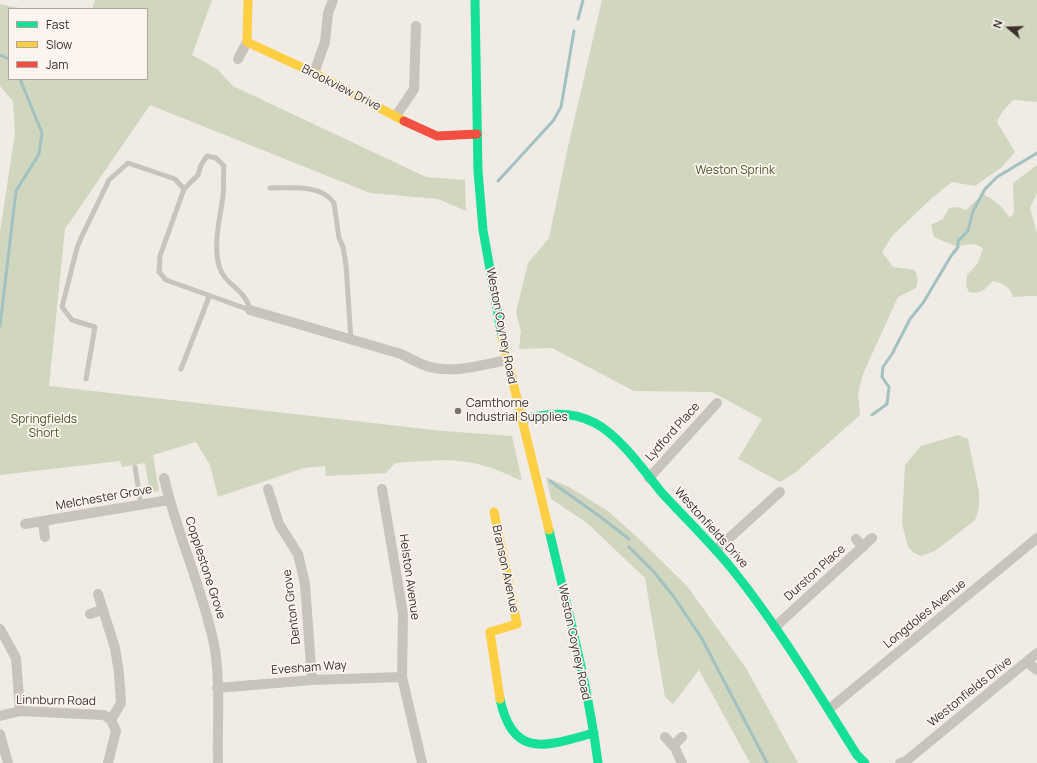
<!DOCTYPE html>
<html>
<head>
<meta charset="utf-8">
<style>
	body { margin:0 }
	#map { position:relative; width:1037px; height:763px; overflow:hidden; background:#f0ebe5; font-family:Manrope,sans-serif }
	canvas { display:block }
	.legend { position:absolute; left:8px; top:8px; width:140px; height:72px; box-sizing:border-box; background:#fbf5ee; border:1px solid #aea6a0; margin:0; padding:5px 7px; list-style:none; font-size:12px; color:#3b302b }
	.legend li { display:flex; align-items:center; gap:8px; height:20px }
	.legend b { width:20px; border:1px solid #aea6a0 }
	.north { position:absolute; left:989px; top:8px; width:40px; height:40px; -webkit-text-stroke:3px #fbf5ee; paint-order:stroke; rotate:289deg; font-size:11px; font-weight:700; line-height:16px; text-align:center; color:#3b302b }
	.north::after { content:''; display:block; margin:auto; width:14px; height:18px; background:#3b302b; clip-path:polygon(50% 0,100% 100%,50% 72%,0 100%) }
</style>
</head>
<body>
<div id="map">
<canvas width="1037" height="763"></canvas>
<ul class="legend">
<li><b style="height:5px;background:#16e098"></b>Fast</li>
<li><b style="height:5px;background:#ffcf43"></b>Slow</li>
<li><b style="height:5px;background:#f24e42"></b>Jam</li>
</ul>
<div class="north">N</div>
</div>
<script>
const c = document.querySelector('canvas').getContext('2d');
c.lineJoin = 'round';
function paint(path, color) { c.fillStyle = color; c.fill(path, 'evenodd'); }
function trace(path, color, width, dash) { c.strokeStyle = color; c.lineWidth = width; c.lineCap = dash ? 'butt' : 'round'; c.setLineDash(dash || []); c.stroke(path); }
function label(font, color, halo, rows, align = 'center') {
  c.font = font + ' Manrope,sans-serif'; c.lineWidth = 3.5; c.setLineDash([]); c.textBaseline = 'middle'; c.strokeStyle = halo; c.fillStyle = color; for (const [text, x, y, turn = 0] of rows) {
    c.save(); c.translate(x, y); c.rotate((+turn || 0) * Math.PI / 180); c.textAlign = isNaN(turn) ? turn : align; if (halo) c.strokeText(text, 0, 0); c.fillText(text, 0, 0); c.restore();
  }
}
paint(new Path2D(`
	M95,0H212L192,55L217,69L233,86L426,177L465,180L466,211L438,199L370,193L150,105L65,229L49,386L443,431L512,436L522,481C510,476 497,469 485,466C456,457 425,461 395,463L386,473L326,476L325,466L304,468L218,497L210,465L196,442L153,455L159,491L150,493L145,463L122,467L120,461L0,475V232L15,133L13,101L0,86V4L24,9H9V79H147V9H92Z
	M602,0H1037V102L1013,100L1002,112L997,122L1015,152L1002,167L975,186L952,182L932,198L893,235L882,252L893,267L915,270L918,280L916,288L898,297L863,374L858,394L860,415L796,472L780,482L738,459L762,419L712,392L634,391L552,348L519,349L521,332L516,312L528,263L549,238L568,147Z
	M1037,165V193L1030,208L1037,233V296C1028,295 1022,297 1013,297C1010,286 1004,284 993,281C985,289 981,295 969,292L966,286L967,275L978,263L983,248L975,244L955,246L934,237L931,225L943,219L949,208L958,207L966,210L983,194C995,200 1002,206 1009,217L1012,216L1014,212L1013,183Z
	M958,435L968,439L979,492V508L975,520L935,551L921,556L914,553L908,547L902,524L905,465L921,446Z
	M546,477L569,487L608,511L637,537L687,586L746,668L798,763H750L699,670L673,704L665,697L645,578L587,523L551,499Z`), '#d1d6bf');
trace(new Path2D(`
	M578,19L583,0
	M0,55L9,59
	M498,181L553,121L561,107L574,31
	M0,326L16,191L39,154L42,133L20,79
	M872,415L887,404L889,387L882,377L883,367L892,354L910,319L923,303L951,256L958,247V241L968,231L973,211L985,189L997,177L1037,153
	M550,481L602,518L629,539
	M629,547L654,572L674,597L701,637L767,763`), '#a1c2c1', 3);
trace(new Path2D(`
	M270,188C290,188 322,184 334,203L339,238L343,247L346,265L351,340
	M181,369L209,297
	M86,379L95,327L72,320L62,307L77,248L81,238L109,180L128,163L175,179L184,189L160,256L159,272L166,280L250,310C246,289 224,285 219,266C213,243 220,219 223,196C224,186 223,176 224,166L216,158L207,156L201,165L198,175L184,189
	M135,467L141,505`), '#c9c3be', 5);
trace(new Path2D(`
	M238,59L247,42
	M314,73L325,42L328,13L333,0
	M396,116L414,89L416,26
	M250,310L401,354C409,358 416,362 424,365C449,375 481,365 507,360
	M164,478C177,534 202,587 214,644C221,681 217,725 218,763
	M649,478L717,403
	M268,489L279,524L298,554L305,584L312,680
	M382,489L403,614L402,677L422,763
	M43,522L45,537
	M25,524L169,500
	M856,539L863,547
	M716,550L780,492
	M98,594L115,648L119,673L121,703L111,720
	M90,614L102,610
	M775,627L872,538
	M0,629L16,658L20,711
	M1027,662L1037,670
	M217,688L312,680L402,677
	M829,709L1037,538
	M0,716L20,711L104,715L111,720L116,731L108,763
	M0,734L8,763
	M665,737L675,748L682,763
	M673,746L682,737
	M900,763L906,761L1037,653`), '#c9c3be', 10);
trace(new Path2D(`
	M475,0L478,171L483,230L502,337
	M521,419C547,414 570,410 595,423C620,436 644,471 662,493C685,518 710,542 732,569C779,627 817,692 857,755L865,763
	M549,530C567,607 588,685 598,763
	M500,699C513,761 548,745 594,733`), '#16e098', 9);
trace(new Path2D(`
	M248,0L247,42L314,73L404,121
	M502,337L549,530
	M494,512L517,624L490,632L500,699`), '#ffcf43', 9);
trace(new Path2D(`
	M404,121L437,136L477,134`), '#f24e42', 9);
for (const [x, y, r, color] of [
	[458,411,4,"#7a716c"]
]) { const dot = new Path2D(); dot.arc(x, y, r, 0, 2 * Math.PI); c.fillStyle = color; c.fill(dot); trace(dot, '#fbf5ee', 1.5); }
label('12px', '#3b302b', '#fbf5ee', [
	["Brookview Drive",341,88,27],
	["Weston Coyney Road",501,326,79],
	["Lydford Place",673,432,-48],
	["Melchester Grove",104,498,-10],
	["Westonfields Drive",711,528,48],
	["Copplestone Grove",205,568,72],
	["Branson Avenue",505,569,78],
	["Durston Place",815,573,-42],
	["Helston Avenue",409,577,82],
	["Denton Grove",292,607,-97],
	["Longdoles Avenue",925,614,-39],
	["Weston Coyney Road",574,642,78],
	["Evesham Way",309,668,-4],
	["Westonfields Drive",970,692,-39],
	["Linnburn Road",56,701,1]
]);
label('12px', '#4a5a2e', '#fbf5ee', [
	["Weston Sprink",735,171],
	["Springfields",44,420],
	["Short",44,434]
]);
label('12px', '#3b302b', '#fbf5ee', [
	["Camthorne",466,404],
	["Industrial Supplies",466,418]
], 'left');
</script>
</body>
</html>
